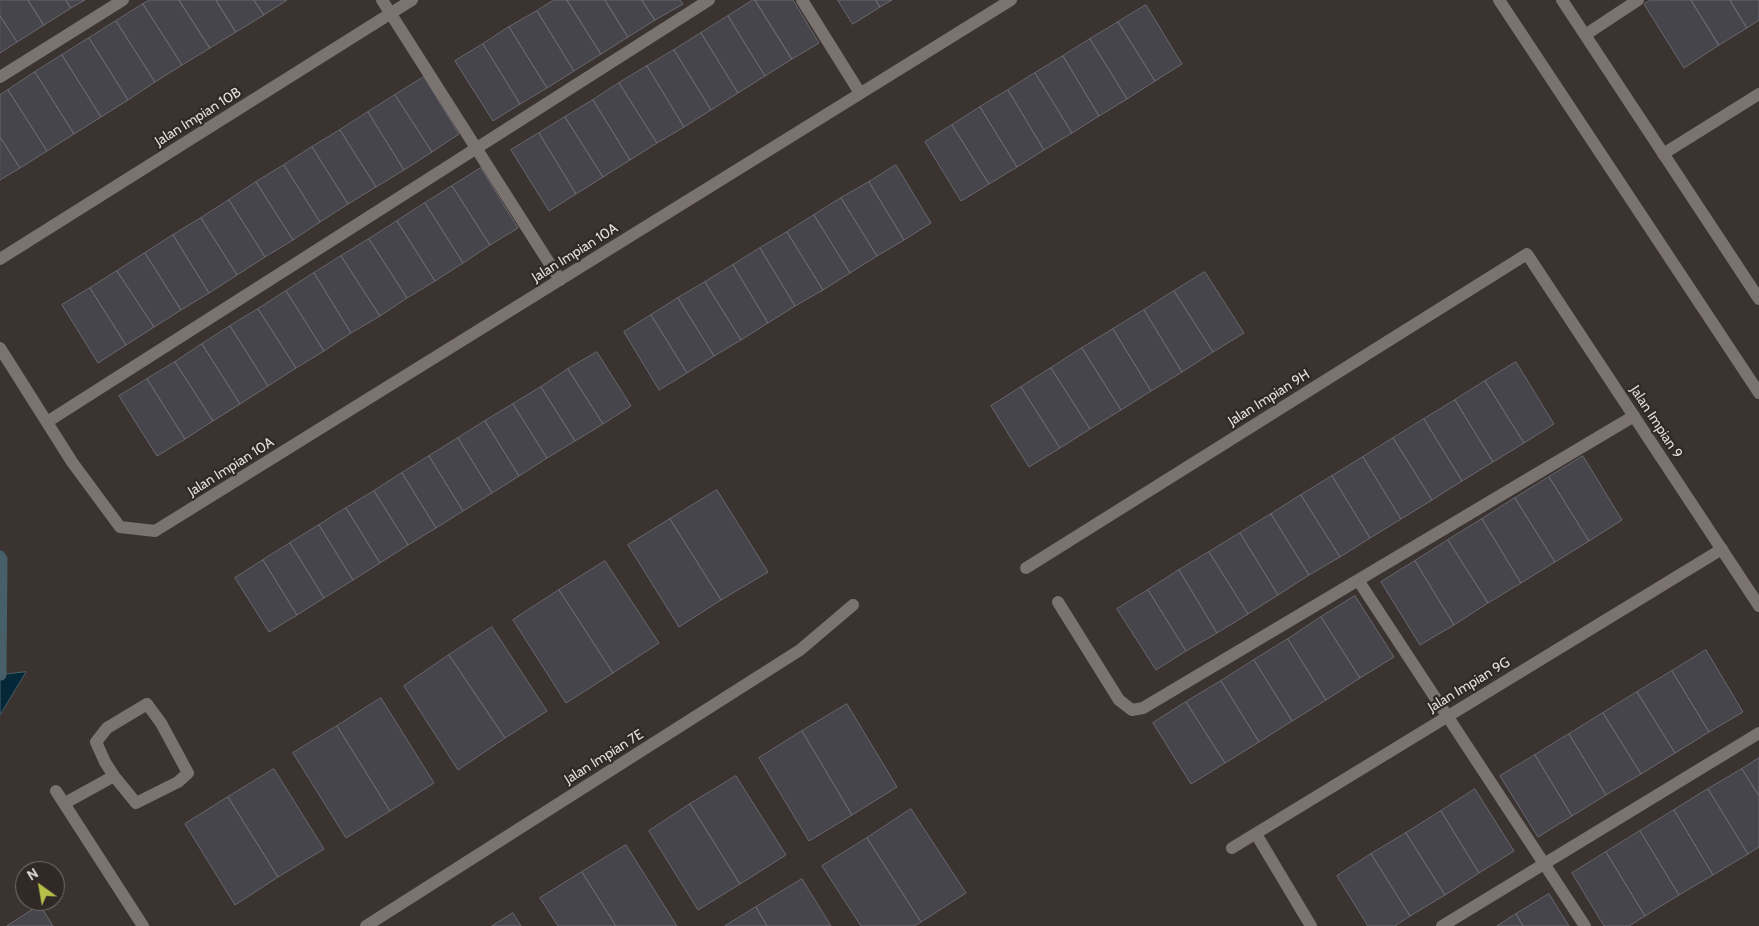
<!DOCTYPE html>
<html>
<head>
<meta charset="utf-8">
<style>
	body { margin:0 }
	#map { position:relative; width:1759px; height:926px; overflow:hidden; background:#3a3330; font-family:Cabin,sans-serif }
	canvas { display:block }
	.north { position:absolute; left:15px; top:861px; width:50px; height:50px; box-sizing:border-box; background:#302926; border:1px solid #78716f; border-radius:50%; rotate:328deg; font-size:14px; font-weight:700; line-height:20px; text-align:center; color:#e3dedc }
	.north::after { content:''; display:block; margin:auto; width:18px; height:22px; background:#b7c148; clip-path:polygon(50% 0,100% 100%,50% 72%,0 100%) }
</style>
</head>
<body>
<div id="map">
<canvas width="1759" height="926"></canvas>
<div class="north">N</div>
</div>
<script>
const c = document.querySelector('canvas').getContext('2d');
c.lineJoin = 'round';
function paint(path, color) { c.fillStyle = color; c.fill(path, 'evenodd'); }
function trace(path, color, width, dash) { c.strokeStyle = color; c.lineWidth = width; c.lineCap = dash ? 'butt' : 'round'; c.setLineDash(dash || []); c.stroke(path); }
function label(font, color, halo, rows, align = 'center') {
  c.font = font + ' Cabin,sans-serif'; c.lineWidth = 4.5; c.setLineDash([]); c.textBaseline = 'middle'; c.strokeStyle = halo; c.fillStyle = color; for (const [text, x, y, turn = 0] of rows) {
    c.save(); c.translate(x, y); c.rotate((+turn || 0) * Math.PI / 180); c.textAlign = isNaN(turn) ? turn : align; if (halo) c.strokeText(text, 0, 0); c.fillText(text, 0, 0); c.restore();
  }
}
const water = new Path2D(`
	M26,672L0,715V675Z`);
paint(water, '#042838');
trace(water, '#475f69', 1);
trace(new Path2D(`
	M0,556L2,559L1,675`), '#475f69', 11);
const building = new Path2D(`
	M0,0H28L44,25L17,42L0,16Z
	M28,0H66L71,8L44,25Z
	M66,0H85L71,8Z
	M150,0H179L210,48L182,65L143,4Z
	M179,0H216L236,32L210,48Z
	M216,0H254L264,15L236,32Z
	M254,0H287L264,15Z
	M554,0H567L601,54L574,71L537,11Z
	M567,0H605L628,37L601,54Z
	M605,0H642L655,20L628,37Z
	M642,0H680L683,4L655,20Z
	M753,0H755L792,59L765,76L728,16Z
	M755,0H793L819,43L792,59Z
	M838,0H876L880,7L853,24Z
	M876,0H892L880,7Z
	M1651,0H1691L1719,45L1684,68L1644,4Z
	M1691,0H1730L1747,28L1719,45Z
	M1730,0H1759V20L1747,28Z
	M143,4L182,65L155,82L116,21Z
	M1146,5L1182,64L1155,81L1118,22Z
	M537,11L574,71L547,88L509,27Z
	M0,16L17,42L0,53Z
	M728,16L765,76L738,93L701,33Z
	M116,21L155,82L128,100L89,38Z
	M1118,22L1155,81L1127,99L1090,39Z
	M509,27L547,88L520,104L483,44Z
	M701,33L738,93L711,110L674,50Z
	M89,38L128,100L101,117L62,55Z
	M1090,39L1127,99L1099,116L1063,56Z
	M483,44L520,104L493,121L455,61Z
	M674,50L711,110L684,127L647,66Z
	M62,55L101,117L74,134L35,72Z
	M1063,56L1099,116L1072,133L1035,73Z
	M647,66L684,127L657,143L619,83Z
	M35,72L74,134L47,151L8,90Z
	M1035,73L1072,133L1044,150L1008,90Z
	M424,77L459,134L432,152L395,95Z
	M619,83L657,143L630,160L593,100Z
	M8,90L47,151L20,168L0,137V95Z
	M1008,90L1044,150L1017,167L980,107Z
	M395,95L432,152L404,170L368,112Z
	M593,100L630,160L603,177L565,117Z
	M980,107L1017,167L989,184L952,125Z
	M368,112L404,170L376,187L340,130Z
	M565,117L603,177L576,194L539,133Z
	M952,125L989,184L961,201L925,142Z
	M340,130L376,187L348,204L312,147Z
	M539,133L576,194L549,211L511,150Z
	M0,137L20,168L0,180Z
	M312,147L348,204L320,222L284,165Z
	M284,165L320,222L293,240L256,182Z
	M896,165L931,223L904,240L869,182Z
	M481,168L518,228L490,245L452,186Z
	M256,182L293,240L265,257L229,200Z
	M869,182L904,240L877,256L841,198Z
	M452,186L490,245L463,263L425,203Z
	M841,198L877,256L850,273L814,215Z
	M229,200L265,257L237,275L201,218Z
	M425,203L463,263L435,281L397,221Z
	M814,215L850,273L823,290L787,232Z
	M201,218L237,275L209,293L173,235Z
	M397,221L435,281L407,298L369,239Z
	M787,232L823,290L795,306L760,248Z
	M173,235L209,293L181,310L145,253Z
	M369,239L407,298L380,316L341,256Z
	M760,248L795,306L768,323L733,265Z
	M145,253L181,310L154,327L117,271Z
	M341,256L380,316L351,333L314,273Z
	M733,265L768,323L741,340L705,282Z
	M117,271L154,327L126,345L90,288Z
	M1205,272L1244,333L1213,352L1174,291Z
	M314,273L351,333L324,351L286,291Z
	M705,282L741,340L714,356L678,298Z
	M90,288L126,345L98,363L62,305Z
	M286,291L324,351L296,368L258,309Z
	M1174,291L1213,352L1182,372L1144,310Z
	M678,298L714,356L687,373L651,315Z
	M258,309L296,368L268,386L230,326Z
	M1144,310L1182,372L1151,391L1113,329Z
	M651,315L687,373L659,390L624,332Z
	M230,326L268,386L240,404L202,344Z
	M1113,329L1151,391L1121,410L1082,348Z
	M202,344L240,404L213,421L175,362Z
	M1082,348L1121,410L1090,429L1051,368Z
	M597,352L631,406L603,424L568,369Z
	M175,362L213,421L185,439L147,379Z
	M1516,362L1554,424L1524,443L1485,381Z
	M1051,368L1090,429L1060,448L1021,387Z
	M568,369L603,424L575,441L541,387Z
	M147,379L185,439L157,456L119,396Z
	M1485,381L1524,443L1493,462L1455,400Z
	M541,387L575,441L547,458L513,404Z
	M1021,387L1060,448L1029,467L991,406Z
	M1455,400L1493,462L1462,481L1424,419Z
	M513,404L547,458L519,476L485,421Z
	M1424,419L1462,481L1432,500L1393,438Z
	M485,421L519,476L492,493L458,438Z
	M458,438L492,493L463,511L429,456Z
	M1393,438L1432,500L1401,519L1363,457Z
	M429,456L463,511L436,528L402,473Z
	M1583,456L1622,520L1589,541L1549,477Z
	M1363,457L1401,519L1370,538L1332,476Z
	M402,473L436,528L408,545L374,491Z
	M1332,476L1370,538L1340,557L1301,495Z
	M1549,477L1589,541L1555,562L1515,498Z
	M717,490L768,572L721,600L670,519Z
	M374,491L408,545L380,563L346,508Z
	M1301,495L1340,557L1309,575L1271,514Z
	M1515,498L1555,562L1521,583L1482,519Z
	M346,508L380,563L353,580L319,525Z
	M1271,514L1309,575L1278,595L1240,533Z
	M670,519L721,600L679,627L628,545Z
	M1482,519L1521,583L1488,603L1448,540Z
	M319,525L353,580L324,598L290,543Z
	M1240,533L1278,595L1248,614L1209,552Z
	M1448,540L1488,603L1454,625L1415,561Z
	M290,543L324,598L297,615L263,560Z
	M1209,552L1248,614L1217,633L1179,570Z
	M263,560L297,615L269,632L235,578Z
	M605,561L659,643L613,673L559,590Z
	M1415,561L1454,625L1420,645L1381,582Z
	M1179,570L1217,633L1186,651L1148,590Z
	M559,590L613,673L566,703L513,620Z
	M1148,590L1186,651L1156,670L1117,609Z
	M1355,596L1394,657L1360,678L1321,617Z
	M1321,617L1360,678L1326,700L1288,639Z
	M492,627L547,711L505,738L449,655Z
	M1288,639L1326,700L1292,721L1254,660Z
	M1706,650L1743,712L1709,732L1672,671Z
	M449,655L505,738L458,770L404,686Z
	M1254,660L1292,721L1259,742L1221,681Z
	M1672,671L1709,732L1675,753L1637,692Z
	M1221,681L1259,742L1225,763L1186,702Z
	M1637,692L1675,753L1641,774L1603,713Z
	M381,698L434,783L390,811L337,726Z
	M1186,702L1225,763L1191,784L1153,723Z
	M847,704L897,787L852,815L802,731Z
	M1603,713L1641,774L1606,795L1569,734Z
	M337,726L390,811L346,838L293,753Z
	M802,731L852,815L809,841L759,758Z
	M1569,734L1606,795L1572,816L1535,755Z
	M1535,755L1572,816L1538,837L1500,776Z
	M1759,758V796L1742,769Z
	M274,769L324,849L278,877L228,797Z
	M1742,769L1759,796V847L1748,854L1708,789Z
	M736,776L786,855L740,884L690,804Z
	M1475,789L1514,851L1479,873L1441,811Z
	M1708,789L1748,854L1713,875L1674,810Z
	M228,797L278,877L235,905L185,824Z
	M690,804L740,884L698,910L649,831Z
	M911,809L966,893L921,922L867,838Z
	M1674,810L1713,875L1679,895L1640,831Z
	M1441,811L1479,873L1445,895L1406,833Z
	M1640,831L1679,895L1645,916L1606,852Z
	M1406,833L1445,895L1410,916L1371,854Z
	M867,838L921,922L914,926H861L822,866Z
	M626,845L677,926H616L582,872Z
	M1606,852L1645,916L1629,926H1604L1572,873Z
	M1371,854L1410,916L1395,926H1368L1337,876Z
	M582,872L616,926H558L540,898Z
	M802,879L831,926H767L756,907Z
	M1549,894L1569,926H1523L1516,914Z
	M40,905L53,926H7Z
	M756,907L767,926H725Z
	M513,913L521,926H492Z
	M1516,914L1523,926H1497Z`);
paint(building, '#46454c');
trace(building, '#696870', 1);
trace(new Path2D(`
	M382,0L560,280
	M802,0L860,93
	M1562,0L1759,299
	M1585,35L1638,0
	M0,77L123,0
	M47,422L709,0
	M1358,580L1585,926
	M1058,602L1119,700L1132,710L1143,708L1634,416
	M65,803L114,776L105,762L96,742L107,728L147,704L161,723L188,773L178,782L136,803L114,776
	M1256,834L1311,926
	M1442,926L1759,733`), '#7b736f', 12);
trace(new Path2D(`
	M1663,154L1759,94
	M0,259L412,0
	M0,348L72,462L120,527L155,531L1011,0
	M1026,568L1527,254L1759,606
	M56,791L143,926
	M1232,848L1722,549
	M366,926L800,650L853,605`), '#7b736f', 12);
trace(new Path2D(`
	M1499,0L1759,393`), '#7b736f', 12);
label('14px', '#e3dedc', '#302926', [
	["Jalan Impian 10B",198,117,-32],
	["Jalan Impian 10A",575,253,-32],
	["Jalan Impian 9H",1269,398,-32],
	["Jalan Impian 9",1656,422,57],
	["Jalan Impian 10A",231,467,-32],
	["Jalan Impian 9G",1469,685,-31],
	["Jalan Impian 7E",604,757,-32]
]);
</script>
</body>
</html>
